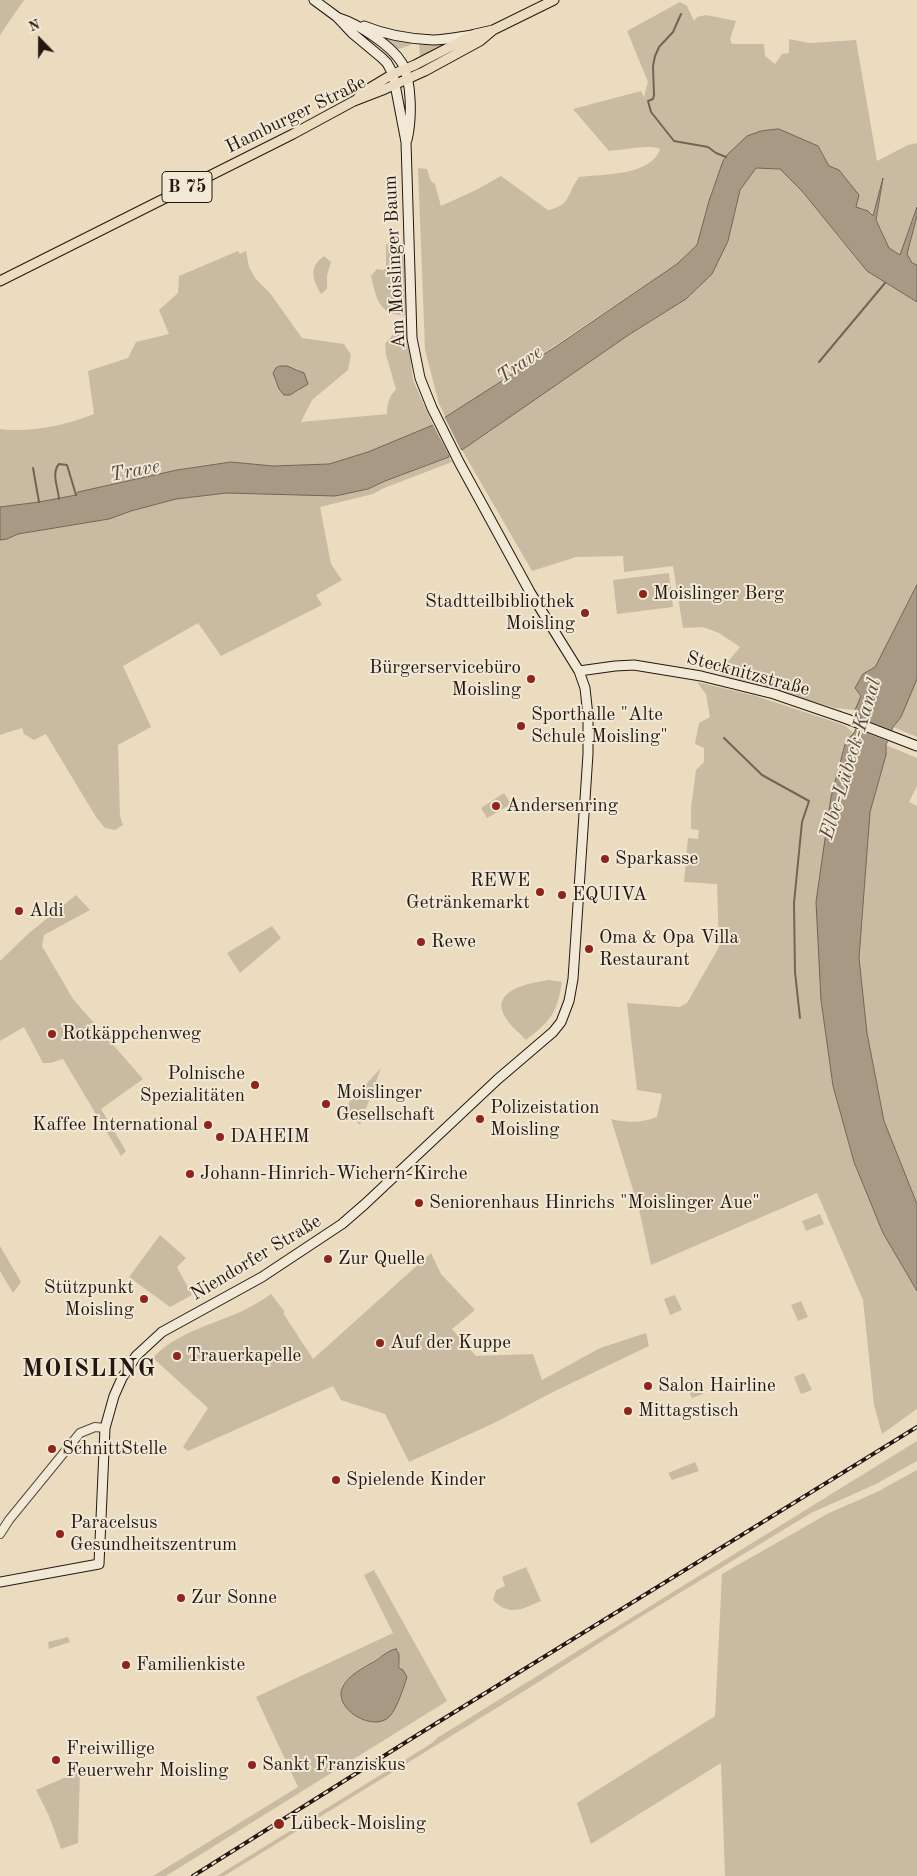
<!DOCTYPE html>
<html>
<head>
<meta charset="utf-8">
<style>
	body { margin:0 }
	#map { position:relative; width:917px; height:1876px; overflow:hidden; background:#ebdcc0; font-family:"Old Standard TT",serif }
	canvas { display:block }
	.north { position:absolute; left:15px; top:15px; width:50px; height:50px; -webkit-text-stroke:4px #f2e8d6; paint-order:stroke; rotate:338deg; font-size:14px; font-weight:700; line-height:20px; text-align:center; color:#241711 }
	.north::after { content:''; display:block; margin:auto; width:18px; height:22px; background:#241711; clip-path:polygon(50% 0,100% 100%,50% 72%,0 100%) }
</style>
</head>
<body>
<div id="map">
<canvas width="917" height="1876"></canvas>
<div class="north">N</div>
</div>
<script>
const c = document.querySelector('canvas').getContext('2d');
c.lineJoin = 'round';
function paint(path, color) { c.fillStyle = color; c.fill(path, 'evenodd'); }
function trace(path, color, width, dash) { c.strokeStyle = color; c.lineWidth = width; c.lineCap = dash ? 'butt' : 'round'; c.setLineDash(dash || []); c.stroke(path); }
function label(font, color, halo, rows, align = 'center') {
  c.font = font + ' "Old Standard TT",serif'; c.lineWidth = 4; c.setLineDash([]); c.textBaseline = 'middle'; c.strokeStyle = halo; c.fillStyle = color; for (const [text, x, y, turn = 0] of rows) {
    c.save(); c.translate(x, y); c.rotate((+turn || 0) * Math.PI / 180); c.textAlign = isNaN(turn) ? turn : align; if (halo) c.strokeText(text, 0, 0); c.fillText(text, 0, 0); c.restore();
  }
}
paint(new Path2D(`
	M0,0H24L0,35Z
	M680,2L687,6L694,21L697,17L706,15L736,21L730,39L732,44H764L765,56L775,64L782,54L789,53V39L810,43L856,40L877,161L908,145L917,143V265L907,261L889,248L876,220L882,185L873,216L868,211L856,207L839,170L829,166L818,146L728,154L723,161L709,201L697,245L677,264L446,418L439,404L425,350L418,168L427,169L431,181L435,184L441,206L476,190L501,176L548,210C571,206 567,193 579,177C602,174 652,176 660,149C647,144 625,150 609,151L573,109L641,91L644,97L648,82L627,31Z
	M380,37L411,42V45L396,50Z
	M449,42L420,57L419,43Z
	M756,168L780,169L802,191L867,271L917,302V585L875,667L863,674L861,696L855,710L835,708L720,674C723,666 734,655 740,647L719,633L703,627L683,628L673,566L624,572L623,556L576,557L532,571L462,450L630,334L686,299L712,274L728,241L740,190Z
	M386,244L404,245L407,315C380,317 376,299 371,276L377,269L383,270L386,268Z
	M238,251L240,254L246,251L249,267L255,278L270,293L302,338L344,344L351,355L348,370L312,400L301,422L387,414C387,403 389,397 396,389L386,355L385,344L396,331H408L413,380L433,425L368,452L329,464L273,466L231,462L177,470L78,492L76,495L39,502L0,507V429C29,433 68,425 94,414L88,371L128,358L136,342L169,334L159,310L178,293L179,276ZM280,366L298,369L300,390L290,395C276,387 274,384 276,368Z
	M324,256L331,262L327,275V289L321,294C313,281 308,267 324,256Z
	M449,457L452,462L384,488L373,494L320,507L331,564L342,580L316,595L322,605L221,656L198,623L123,666L151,727L118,745L120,816L123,825L115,830L105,828L96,817L46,734L34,740L24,734L22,728L0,735V540L7,539L18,534L109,519L131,511L176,499L227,493L278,494L368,489L385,481Z
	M669,573L673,607L617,614L613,580Z
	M917,679V737L893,727L901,717Z
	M697,682L756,696L844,725L854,733L846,741L821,1000L833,1086L854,1162L883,1233L917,1291V1409L882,1434L874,1405L863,1300L817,1193L651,1265L639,1209L611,1119C628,1123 640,1123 657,1117L662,1094L637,1090L627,1003L680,1007L687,1003L719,947L717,884L684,882L688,838L698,839L699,830L691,829V808L696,770L704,762V748L695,744L699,723L710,717L706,694Z
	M886,745L917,758V786L909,802L917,806V1204L884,1121L867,1033L859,958L870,812L886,755Z
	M504,793L511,804L487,818L481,808Z
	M76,895L90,910L44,935L42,946L73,999L143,1079L101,1109L126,1151L121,1156L63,1059L51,1063H43L24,1027L0,1041V961L29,933Z
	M272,926L281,938L240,973L227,953Z
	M549,980L562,982C557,1013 551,1021 526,1040C518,1031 505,1022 502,1010C496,988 535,982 549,980Z
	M381,1068L360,1125L344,1108Z
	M820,1214L824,1224L806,1231L802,1221Z
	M160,1235L186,1258L177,1267L192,1295L170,1307L129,1277Z
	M0,1246L21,1282L13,1293L0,1271Z
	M431,1253L441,1274L475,1310L452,1329L476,1356L533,1354L542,1380L600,1348L646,1333L649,1346L553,1392L494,1423L409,1462L385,1414L341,1400L333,1386L188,1451L183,1447L208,1408L153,1358C177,1331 217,1324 248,1308C256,1304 264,1299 271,1294L285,1312L283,1313L313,1359Z
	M675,1295L682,1310L670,1315L664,1299Z
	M801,1301L808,1317L798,1321L791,1305Z
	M804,1373L812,1390L801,1394L794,1377Z
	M696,1379L703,1394L692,1398L685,1383Z
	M917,1441V1461L876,1484L811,1513L637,1619L529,1688L224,1876H217L432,1743L437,1738Z
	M695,1462L699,1471L672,1480L668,1473Z
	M917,1470V1876H725L721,1763L591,1844L577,1803L715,1716L722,1574L829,1513L877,1492Z
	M526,1567L541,1601C522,1609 510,1617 493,1600L496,1590L505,1586L502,1577Z
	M374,1570L447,1701L166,1876H153L298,1787L256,1697L393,1633L364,1575ZM396,1649C399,1653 402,1680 404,1688C393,1710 392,1723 365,1721L341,1699C341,1693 340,1688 343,1684C349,1675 386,1652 396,1649Z
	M68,1637L70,1642L49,1649L48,1642Z
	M80,1771L78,1843L61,1849L49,1816L36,1790Z`), '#c9bba2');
const water = new Path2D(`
	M779,129L818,146L829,166L839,170L859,195L856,207L868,211L873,216L883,178L876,220L889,248L900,255L917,207V216L907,254L912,263L917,265V302L867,271L802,191L780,169L756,168L740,190L728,241L712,274L686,299L630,334L462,450L461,448L449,455V457L385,481L368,489L335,496L227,493L176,499L131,511L109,519L18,534L7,539L0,540V507L39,502L76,495L78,492L177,470L231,462L273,466L329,464L368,452L433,425L555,347L677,264L697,245L709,201L723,161L728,154L747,136L761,131Z
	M280,366H287L304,373L308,384L290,395H284L279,389L273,373L276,368Z
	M917,585V679L901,717L893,727L886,745V755L870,812L859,958L867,1033L884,1121L917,1204V1291L883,1233L854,1162L833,1086L821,1000L816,902L831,797L846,741L854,733L861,716L855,710L861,696L855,688L863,674L875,667Z
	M396,1649L399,1654V1668L403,1670L407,1677C404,1687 397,1708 390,1716C374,1734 331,1708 343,1686C348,1676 363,1668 373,1662C381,1658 386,1651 396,1649Z`);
paint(water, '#a79984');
trace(water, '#736556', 1);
paint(new Path2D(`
	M444,416L462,452L460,451L452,456L451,459L432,423Z
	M858,717L894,731L890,742L854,728Z`), '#ebdcc0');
trace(new Path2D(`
	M681,14L673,32L659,47L655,56L653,66L654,95L653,99L648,101L651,112L674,141L708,147L716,153L726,157
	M819,362L885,283
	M33,468L39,502
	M59,499C58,487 51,473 59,464L67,465L76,495
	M724,738L762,775L809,801L802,822L794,903L795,972L800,1018`), '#736556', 2);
const tertiary = new Path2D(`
	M0,1534L9,1520L80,1433L95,1427L105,1428`);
const secondary = new Path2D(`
	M339,18C358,24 391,45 402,63C412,81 412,119 407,140
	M364,26C386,35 410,39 433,40C445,40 459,37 472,35
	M579,671L615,666L634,665L701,676L774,694L847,719L917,746
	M0,1582L99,1564L105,1428L114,1396L122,1378L136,1356L162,1332L262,1277L342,1224L365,1204L498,1079L553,1032L561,1022L569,1001L573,979L588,754V716L585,688L579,671L530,592L459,462L432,408L420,378L412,338L406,142L393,74L387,63L382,58L352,33L337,17L314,0`);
const primary = new Path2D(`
	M357,99L363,92L393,74L415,65L475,34L493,30L554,0
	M0,281L293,134L354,101L385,89L425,71L480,41L493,30`);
trace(tertiary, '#56483d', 10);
trace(secondary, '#241711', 11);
trace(primary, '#241711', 11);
trace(tertiary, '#f2e8d6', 8);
trace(secondary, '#f2e8d6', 9);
trace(primary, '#ebdcc0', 9);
const rail = new Path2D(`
	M193,1876L414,1737L917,1427`);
trace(rail, '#241711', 4);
trace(rail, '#f2e8d6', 2, [5.5]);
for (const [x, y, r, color] of [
	[643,594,5,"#8f2418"],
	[585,613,5,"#8f2418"],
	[531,679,5,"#8f2418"],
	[521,726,5,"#8f2418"],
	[496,806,5,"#8f2418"],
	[605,859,5,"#8f2418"],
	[540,892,5,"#8f2418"],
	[562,895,5,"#8f2418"],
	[19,911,5,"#8f2418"],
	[421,942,5,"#8f2418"],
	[589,949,5,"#8f2418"],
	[52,1034,5,"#8f2418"],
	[255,1085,5,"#8f2418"],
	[326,1104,5,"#8f2418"],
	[480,1119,5,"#8f2418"],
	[208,1125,5,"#8f2418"],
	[220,1137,5,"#8f2418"],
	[190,1174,5,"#8f2418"],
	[419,1203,5,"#8f2418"],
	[328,1259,5,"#8f2418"],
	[144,1299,5,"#8f2418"],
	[380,1343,5,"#8f2418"],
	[177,1356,5,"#8f2418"],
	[648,1386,5,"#8f2418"],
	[628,1411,5,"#8f2418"],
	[52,1449,5,"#8f2418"],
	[336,1480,5,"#8f2418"],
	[60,1534,5,"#8f2418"],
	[181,1598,5,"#8f2418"],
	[126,1665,5,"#8f2418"],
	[56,1760,5,"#8f2418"],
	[252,1765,5,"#8f2418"],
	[279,1824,6,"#8f2418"]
]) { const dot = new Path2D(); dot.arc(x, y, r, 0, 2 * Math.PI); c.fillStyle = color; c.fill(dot); trace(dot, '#f2e8d6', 2); }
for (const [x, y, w] of [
	[187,187,50]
]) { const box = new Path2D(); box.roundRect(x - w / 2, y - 15.5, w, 31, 4); c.fillStyle = '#f2e8d6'; c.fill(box); trace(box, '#241711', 1); }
label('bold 18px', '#241711', null, [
	["B 75",187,187]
]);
label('19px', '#241711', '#f2e8d6', [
	["Hamburger Straße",296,115,-26],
	["Am Moislinger Baum",395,262,-93],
	["Stecknitzstraße",748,674,15],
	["Niendorfer Straße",256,1258,-31]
]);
label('19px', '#241711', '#f2e8d6', [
	["Moislinger Berg",653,594],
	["Stadtteilbibliothek",575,602,"right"],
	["Moisling",575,624,"right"],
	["Bürgerservicebüro",521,668,"right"],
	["Moisling",521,690,"right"],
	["Sporthalle \"Alte",531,715],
	["Schule Moisling\"",531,737],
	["Andersenring",506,806],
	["Sparkasse",615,859],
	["REWE",530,881,"right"],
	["Getränkemarkt",530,903,"right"],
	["EQUIVA",572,895],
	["Aldi",29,911],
	["Oma & Opa Villa",599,938],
	["Restaurant",599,960],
	["Rewe",431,942],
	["Rotkäppchenweg",62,1034],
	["Polnische",245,1074,"right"],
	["Spezialitäten",245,1096,"right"],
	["Moislinger",336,1093],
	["Gesellschaft",336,1115],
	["Polizeistation",490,1108],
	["Moisling",490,1130],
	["Kaffee International",198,1125,"right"],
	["DAHEIM",230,1137],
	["Johann-Hinrich-Wichern-Kirche",200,1174],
	["Seniorenhaus Hinrichs \"Moislinger Aue\"",429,1203],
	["Zur Quelle",338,1259],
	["Stützpunkt",134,1288,"right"],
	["Moisling",134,1310,"right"],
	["Auf der Kuppe",390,1343],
	["Trauerkapelle",187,1356],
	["Salon Hairline",658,1386],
	["Mittagstisch",638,1411],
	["SchnittStelle",62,1449],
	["Spielende Kinder",346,1480],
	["Paracelsus",70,1523],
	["Gesundheitszentrum",70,1545],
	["Zur Sonne",191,1598],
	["Familienkiste",136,1665],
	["Freiwillige",66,1749],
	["Feuerwehr Moisling",66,1771],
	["Sankt Franziskus",262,1765],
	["Lübeck-Moisling",290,1824]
], 'left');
label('italic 20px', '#584b3f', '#f2e8d6', [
	["Trave",520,365,-35],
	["Trave",135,471,-11],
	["Elbe-Lübeck-Kanal",851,759,-73]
]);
c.letterSpacing = '1px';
label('bold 24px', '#241711', '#f2e8d6', [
	["MOISLING",89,1370]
]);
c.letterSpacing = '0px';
</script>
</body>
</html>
